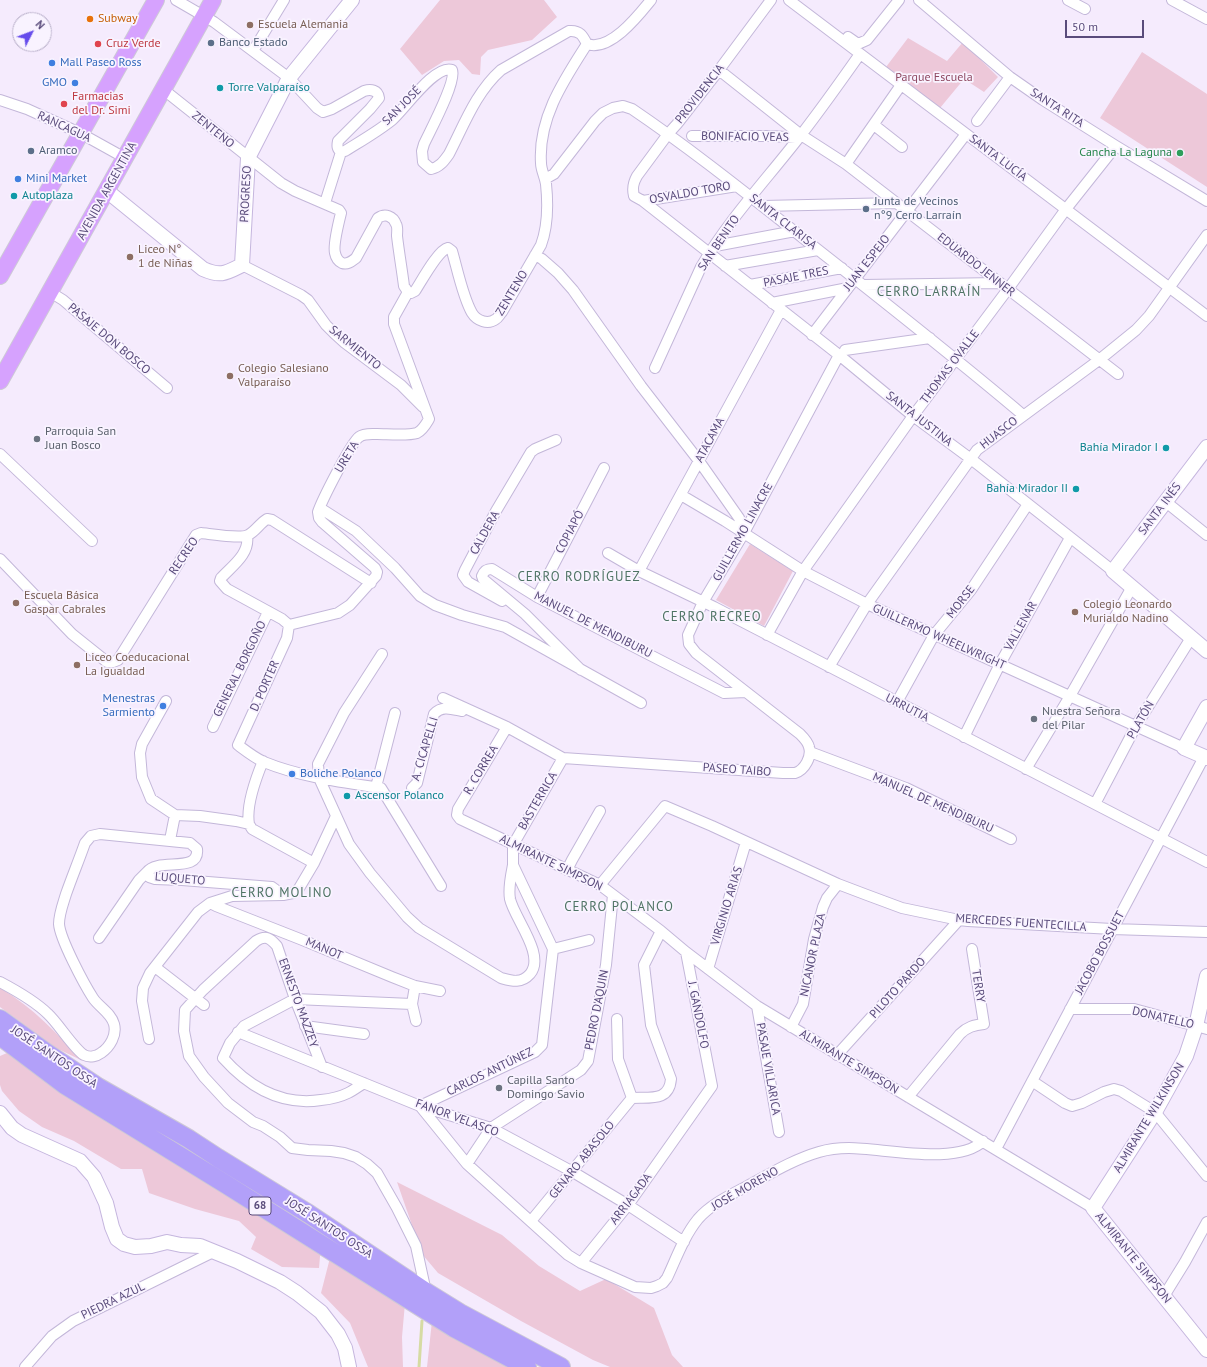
<!DOCTYPE html>
<html>
<head>
<meta charset="utf-8">
<style>
	body { margin:0 }
	#map { position:relative; width:1207px; height:1367px; overflow:hidden; background:#f5ebfd; font-family:"PT Sans",sans-serif }
	canvas { display:block }
	.north { position:absolute; left:12px; top:12px; width:40px; height:40px; box-sizing:border-box; background:#f9f3ff; border:1px solid #b9b0ca; border-radius:50%; rotate:48deg; font-size:11px; font-weight:700; line-height:16px; text-align:center; color:#594b7b }
	.north::after { content:''; display:block; margin:auto; width:14px; height:18px; background:#664ceb; clip-path:polygon(50% 0,100% 100%,50% 72%,0 100%) }
	.scale { position:absolute; left:1065px; top:20px; width:79px; height:18px; box-sizing:border-box; border:2px solid #594b7b; border-top:0; padding-left:5px; font-size:12px; line-height:14px; white-space:nowrap; color:#594b7b; -webkit-text-stroke:3px #f9f3ff; paint-order:stroke }
</style>
</head>
<body>
<div id="map">
<canvas width="1207" height="1367"></canvas>
<div class="north">N</div>
<div class="scale">50 m</div>
</div>
<script>
const c = document.querySelector('canvas').getContext('2d');
c.lineJoin = 'round';
function paint(path, color) { c.fillStyle = color; c.fill(path, 'evenodd'); }
function trace(path, color, width, dash) { c.strokeStyle = color; c.lineWidth = width; c.lineCap = dash ? 'butt' : 'round'; c.setLineDash(dash || []); c.stroke(path); }
function label(font, color, halo, rows, align = 'center') {
  c.font = font + ' "PT Sans",sans-serif'; c.lineWidth = 3.5; c.setLineDash([]); c.textBaseline = 'middle'; c.strokeStyle = halo; c.fillStyle = color; for (const [text, x, y, turn = 0] of rows) {
    c.save(); c.translate(x, y); c.rotate((+turn || 0) * Math.PI / 180); c.textAlign = isNaN(turn) ? turn : align; if (halo) c.strokeText(text, 0, 0); c.fillText(text, 0, 0); c.restore();
  }
}
paint(new Path2D(`
	M440,0H544L557,17L532,40L488,50L481,57L480,75L472,74L459,60L444,61L422,75L400,49Z
	M908,38L947,61L963,42L998,77L984,92L964,79L940,108L886,67Z
	M1142,52L1207,94V187L1100,118Z
	M750,544L793,571L764,626L716,600Z
	M0,988C33,1007 57,1034 83,1061L56,1048L0,1007Z
	M7,1053L321,1245L319,1268L282,1267L251,1249L256,1237L239,1221L195,1209L149,1193L142,1169H121L74,1141L42,1127L19,1111L2,1091L0,1085V1056Z
	M397,1182L502,1235L539,1266L580,1291L606,1279L654,1308L672,1355L683,1367H610L593,1360L521,1321L438,1273L422,1254Z
	M331,1254L405,1303L402,1337L403,1367H368L350,1323L321,1293Z
	M432,1321L516,1367H427Z`), '#edc8d9');
trace(new Path2D(`
	M419,1367L422,1321`), '#d6dba3', 3);
const street = new Path2D(`
	M176,0L214,22L289,78L317,108L323,112L332,109L364,91C371,89 378,90 379,98L370,109L338,141C337,146 337,149 341,152L345,151C361,141 377,132 392,120C404,110 435,64 452,70C457,81 430,131 424,144L422,151L423,162L431,169C440,167 444,161 449,154C464,125 476,92 501,70L569,31C580,30 583,36 587,44
	M771,0L719,70L677,124L668,134L637,176C633,183 632,188 634,196L643,201L839,355L913,416L971,459L1113,571
	M789,0L1207,316
	M919,0L1010,77L1043,100L1116,146L1207,201
	M1068,0L1085,9
	M1172,0L1207,19
	M848,37L858,44L867,40L899,0
	M587,44C610,52 638,16 651,0
	M253,51L284,0
	M719,70L801,135L846,164L1118,374
	M164,90L281,183L295,191L339,210L341,213C339,221 333,246 335,253C336,258 338,261 342,263C348,265 352,261 356,258L378,218C385,213 393,216 396,224C398,227 397,232 397,236C399,253 402,270 404,286L408,292L411,293L415,291C421,282 438,250 448,248L452,251C457,268 463,298 472,313C477,321 488,325 496,319C498,318 500,314 502,312L541,245C548,226 548,203 546,184C545,177 541,170 541,163C538,118 564,80 587,44
	M0,100L27,109L80,133L125,158
	M977,121L1010,77
	M874,125L902,147
	M692,136H772L799,138
	M846,164L901,85
	M545,179L554,174L595,121L603,113L613,108L623,106L632,109C691,149 747,194 803,238C877,296 951,354 1023,415
	M643,201L737,186
	M325,203L341,152
	M763,206L897,203
	M715,246L795,231
	M535,255L542,259L558,273L573,290L641,386L699,461L739,518L744,533
	M242,265L301,295L308,300L326,325L334,333L345,343L401,385L423,407
	M725,266L818,250
	M750,285L842,268
	M863,285L1000,283
	M50,292L63,300L167,388
	M772,303L848,288
	M812,335L966,134
	M845,350L930,338
	M655,368L701,267C729,219 767,179 801,135C821,109 841,81 860,54
	M0,454L92,541
	M681,495L725,521L803,571L867,604L1184,748
	M1166,502L1207,535
	M320,508L356,531L395,568L420,596L435,605L462,615L505,627L641,703
	M247,536C250,554 232,566 221,578L220,581L227,589L282,619L289,625L338,613L350,605L376,576L377,572L375,568L322,522L319,518L318,512C322,500 351,443 359,437C364,433 372,434 377,434C387,434 408,436 417,433C423,430 426,424 429,419L394,324V317L408,292
	M608,553L639,571L714,607L1207,862
	M0,559L72,634L107,662H113L118,660L196,535L201,533C211,534 240,539 248,535C255,532 260,523 267,519L272,520L371,583
	M639,571C687,484 733,397 781,310
	M537,597L604,468
	M502,601L468,582L463,575L465,570L496,511L531,452L535,449L556,440
	M289,625L287,638L238,745C246,751 255,758 264,762C301,777 341,782 381,788L441,886
	M767,635L803,571L913,416L1008,289L1066,209L1116,146
	M382,654L344,713L318,764L319,778L349,844L370,873L407,917L419,928L501,978C512,981 521,984 530,974C546,955 514,918 510,899C508,888 511,875 513,865
	M829,667L867,604L977,450L1099,360L1136,330L1149,316L1207,235
	M581,670L525,614L483,579L482,576C484,571 486,569 492,569L537,597L724,693L746,692
	M443,698L507,727L563,758L783,773C787,773 791,773 795,773C805,770 812,756 809,747C808,742 803,737 800,734L696,653L689,644L688,635L703,602L744,533L839,355
	M166,701L142,744L140,753L142,777L151,799L175,815L200,816L236,821L249,824L252,829L314,863
	M897,702L934,635L971,590L1028,504
	M213,727L268,612
	M507,727L458,809L457,815L460,819L600,885L661,931L686,952L757,1006L1093,1208
	M964,737L1000,664L1070,538
	M810,752L906,788L1011,839
	M563,758L513,845V865L553,949L542,1045L535,1052L420,1106L467,1164L568,1255L581,1263L635,1287L651,1288L657,1286L663,1283L667,1278C676,1259 684,1236 698,1219C712,1203 733,1194 751,1184C773,1172 795,1159 819,1152C829,1149 839,1148 849,1148C883,1148 958,1166 983,1141
	M1026,769L1070,696L1132,587
	M376,787L395,713
	M412,788L417,783L434,714C442,705 452,709 462,711
	M1095,804L1136,726L1191,638
	M249,824C246,807 256,778 263,761
	M170,840L175,815
	M567,870L572,860L600,811
	M600,885L665,806L712,826L838,884L867,895L902,908L959,920L968,921L1112,929L1207,932
	M210,903L216,906L300,939L392,977L415,986L440,991
	M99,938L139,880L147,872
	M553,949L589,940
	M155,967L204,1005
	M708,969L746,842
	M0,982C17,991 35,1001 48,1014C58,1023 74,1049 84,1055C90,1058 97,1056 101,1053C110,1047 117,1035 114,1024C111,1013 99,1007 93,998C84,984 60,939 59,924C59,914 63,904 66,894C72,877 79,860 85,843L91,836L100,834L190,843L197,849C200,874 158,857 147,872L149,877L155,879L182,880L272,887L283,895
	M415,986L412,1004L416,1021
	M757,1006L779,1132
	M1070,1009H1134L1207,1029
	M617,1019L618,1059L632,1098
	M305,1026L364,1034
	M791,1027L803,1004L814,939L823,907L827,898L838,884
	M238,1032L420,1106L491,1128L573,1172L628,1205L684,1242
	M149,1039L142,1001L143,988L150,973L198,912L210,903L232,896L283,895L293,893L298,890L314,863L336,816
	M837,1055L959,920
	M322,1067L295,999L277,946C270,938 266,935 256,941L203,990L185,1010L184,1031L189,1056L204,1077L228,1103L253,1122L263,1126L280,1137L292,1148L308,1150L331,1151L344,1153L356,1157L367,1164L377,1173L397,1208L416,1246L426,1292
	M1032,1081L1065,1103L1072,1106L1082,1103L1104,1092L1114,1089L1121,1091L1155,1112L1207,1176
	M364,1083C359,1086 354,1090 348,1093C340,1097 331,1099 321,1100C282,1106 249,1087 223,1058L230,1043L244,1026L295,999L412,1004
	M908,1097L960,1034C967,1027 974,1025 984,1024L972,949
	M632,1098C650,1097 669,1102 671,1079L651,1025L644,965L661,931
	M996,1149L1204,757
	M467,1164L491,1128L581,1070L588,1061L606,965L613,895
	M531,1221L632,1098
	M581,1263L628,1205L712,1086L686,952
	M1164,1296L1185,1262L1207,1222
	M25,1367L52,1336L73,1321L213,1252`);
const secondary = new Path2D(`
	M107,191L203,269C221,277 226,273 242,265L248,158L289,78L352,0
	M1207,447L1113,571L1207,651
	M1207,707L1184,748L1207,758
	M1207,976L1196,1026L1186,1056L1155,1112L1093,1208L1207,1350
	M0,1113L12,1128L22,1135L80,1161L94,1177L106,1203L112,1227L117,1239L124,1244L135,1247L151,1246L167,1242L181,1245L200,1246L237,1261L280,1282L297,1293L321,1312L338,1334L345,1348L349,1367`);
const primary = new Path2D(`
	M0,276L156,0
	M0,381L213,0`);
const highway = new Path2D(`
	M0,1019L47,1053L98,1087L189,1139L218,1158L309,1214L426,1292L460,1313L561,1367
	M0,1036L65,1085L227,1185L454,1328L527,1367`);
trace(street, '#c3b7d9', 12);
trace(secondary, '#c5b6de', 16);
trace(primary, '#cdc9d7', 18);
trace(highway, '#cdc9d7', 20);
trace(street, '#fff', 10);
trace(secondary, '#fff', 14);
trace(primary, '#d6a2fe', 16);
trace(highway, '#b2a0f9', 18);
for (const [x, y, r, color] of [
	[90,19,4,"#e8710a"],
	[250,25,4,"#8d6e63"],
	[211,43,4,"#5c6f8a"],
	[98,44,4,"#e0444e"],
	[52,63,4,"#3f7fe0"],
	[75,83,4,"#3f7fe0"],
	[220,88,4,"#0f9aa8"],
	[64,104,4,"#e0444e"],
	[31,151,4,"#5c6f8a"],
	[1180,153,4,"#2e9e5b"],
	[18,179,4,"#3f7fe0"],
	[14,196,4,"#0f9aa8"],
	[866,209,4,"#5c6f8a"],
	[130,257,4,"#8d6e63"],
	[230,376,4,"#8d6e63"],
	[37,439,4,"#6b7280"],
	[1166,448,4,"#0f9aa8"],
	[1076,489,4,"#0f9aa8"],
	[16,603,4,"#8d6e63"],
	[1075,612,4,"#8d6e63"],
	[77,665,4,"#8d6e63"],
	[163,706,4,"#3f7fe0"],
	[1034,719,4,"#6b7280"],
	[292,774,4,"#3f7fe0"],
	[347,796,4,"#0f9aa8"],
	[499,1088,4,"#6b7280"]
]) { const dot = new Path2D(); dot.arc(x, y, r, 0, 2 * Math.PI); c.fillStyle = color; c.fill(dot); trace(dot, '#f9f3ff', 1.5); }
for (const [x, y, w] of [
	[260,1206,22]
]) { const box = new Path2D(); box.roundRect(x - w / 2, y - 9, w, 18, 3); c.fillStyle = '#f9f3ff'; c.fill(box); trace(box, '#594b7b', 1); }
label('bold 11px', '#594b7b', null, [
	["68",260,1206]
]);
label('12px', '#c56008', '#f9f3ff', [
	["Subway",98,19]
], 'left');
label('12px', '#785e54', '#f9f3ff', [
	["Escuela Alemania",258,25],
	["Liceo N°",138,250],
	["1 de Niñas",138,264],
	["Colegio Salesiano",238,369],
	["Valparaíso",238,383],
	["Escuela Básica",24,596],
	["Gaspar Cabrales",24,610],
	["Colegio Leonardo",1083,605],
	["Murialdo Nadino",1083,619],
	["Liceo Coeducacional",85,658],
	["La Igualdad",85,672]
], 'left');
label('12px', '#4e5e75', '#f9f3ff', [
	["Banco Estado",219,43],
	["Aramco",39,151],
	["Junta de Vecinos",874,202],
	["n°9 Cerro Larraín",874,216]
], 'left');
label('12px', '#be3a42', '#f9f3ff', [
	["Cruz Verde",106,44],
	["Farmacias",72,97],
	["del Dr. Simi",72,111]
], 'left');
label('12px', '#366cbe', '#f9f3ff', [
	["Mall Paseo Ross",60,63],
	["GMO",67,83,"right"],
	["Mini Market",26,179],
	["Menestras",155,699,"right"],
	["Sarmiento",155,713,"right"],
	["Boliche Polanco",300,774]
], 'left');
label('12px', '#8e4861', '#f9f3ff', [
	["Parque Escuela",934,78]
]);
label('12px', '#0d838f', '#f9f3ff', [
	["Torre Valparaíso",228,88],
	["Autoplaza",22,196],
	["Bahía Mirador I",1158,448,"right"],
	["Bahía Mirador II",1068,489,"right"],
	["Ascensor Polanco",355,796]
], 'left');
label('12px', '#594b7b', '#f9f3ff', [
	["PROVIDENCIA",700,94,-52],
	["SAN JOSÉ",402,106,-45],
	["SANTA RITA",1057,108,33],
	["RANCAGUA",64,127,25],
	["ZENTENO",213,130,39],
	["BONIFACIO VEAS",745,137,1],
	["SANTA LUCÍA",998,158,37],
	["AVENIDA ARGENTINA",107,191,-61],
	["OSVALDO TORO",690,193,-10],
	["PROGRESO",246,194,-87],
	["SANTA CLARISA",783,222,38],
	["SAN BENITO",719,243,-56],
	["JUAN ESPEJO",867,263,-52],
	["EDUARDO JENNER",976,265,38],
	["PASAJE TRES",796,277,-11],
	["ZENTENO",512,293,-59],
	["PASAJE DON BOSCO",109,339,40],
	["SARMIENTO",355,348,39],
	["THOMAS OVALLE",950,367,-53],
	["SANTA JUSTINA",919,419,38],
	["HUASCO",999,433,-38],
	["ATACAMA",710,440,-62],
	["URETA",347,457,-59],
	["SANTA INÉS",1160,509,-53],
	["COPIAPÓ",570,532,-62],
	["GUILLERMO LINACRE",743,532,-61],
	["CALDERA",485,533,-61],
	["RECREO",184,556,-56],
	["MORSE",961,602,-52],
	["MANUEL DE MENDIBURU",593,625,27],
	["VALLENAR",1021,626,-61],
	["GUILLERMO WHEELWRIGHT",939,637,24],
	["GENERAL BORGOÑO",240,669,-64],
	["D. PORTER",265,686,-66],
	["URRUTIA",907,708,27],
	["PLATÓN",1141,720,-60],
	["A. CICAPELLI",425,749,-73],
	["R. CORREA",481,770,-59],
	["PASEO TAIBO",737,770,4],
	["BASTERRICA",538,801,-60],
	["MANUEL DE MENDIBURU",933,803,24],
	["ALMIRANTE SIMPSON",551,863,26],
	["LUQUETO",180,879,5],
	["VIRGINIO ARIAS",727,906,-73],
	["MERCEDES FUENTECILLA",1021,923,4],
	["MANOT",324,949,23],
	["JACOBO BOSSUET",1100,953,-62],
	["NICANOR PLAZA",813,955,-78],
	["TERRY",978,986,81],
	["PILOTO PARDO",898,988,-48],
	["ERNESTO MAZZEY",298,1003,70],
	["PEDRO D'AQUIN",597,1010,-79],
	["J. GANDOLFO",698,1015,79],
	["DONATELLO",1163,1018,13],
	["JOSÉ SANTOS OSSA",54,1057,34],
	["ALMIRANTE SIMPSON",849,1062,31],
	["PASAJE VILLARICA",768,1069,80],
	["CARLOS ANTÚNEZ",490,1072,-26],
	["FANOR VELASCO",457,1118,20],
	["ALMIRANTE WILKINSON",1149,1118,-59],
	["GENARO ABASOLO",582,1160,-51],
	["JOSÉ MORENO",745,1189,-30],
	["ARRIAGADA",631,1199,-53],
	["JOSÉ SANTOS OSSA",329,1228,33],
	["ALMIRANTE SIMPSON",1133,1258,51],
	["PIEDRA AZUL",113,1301,-26]
]);
label('12px', '#27864d', '#f9f3ff', [
	["Cancha La Laguna",1172,153]
], 'right');
label('12px', '#5b616d', '#f9f3ff', [
	["Parroquia San",45,432],
	["Juan Bosco",45,446],
	["Nuestra Señora",1042,712],
	["del Pilar",1042,726],
	["Capilla Santo",507,1081],
	["Domingo Savio",507,1095]
], 'left');
c.letterSpacing = '1px';
label('13px', '#4e7364', '#f9f3ff', [
	["CERRO LARRAÍN",929,292],
	["CERRO RODRÍGUEZ",579,577],
	["CERRO RECREO",712,617],
	["CERRO MOLINO",282,893],
	["CERRO POLANCO",619,907]
]);
c.letterSpacing = '0px';
</script>
</body>
</html>
